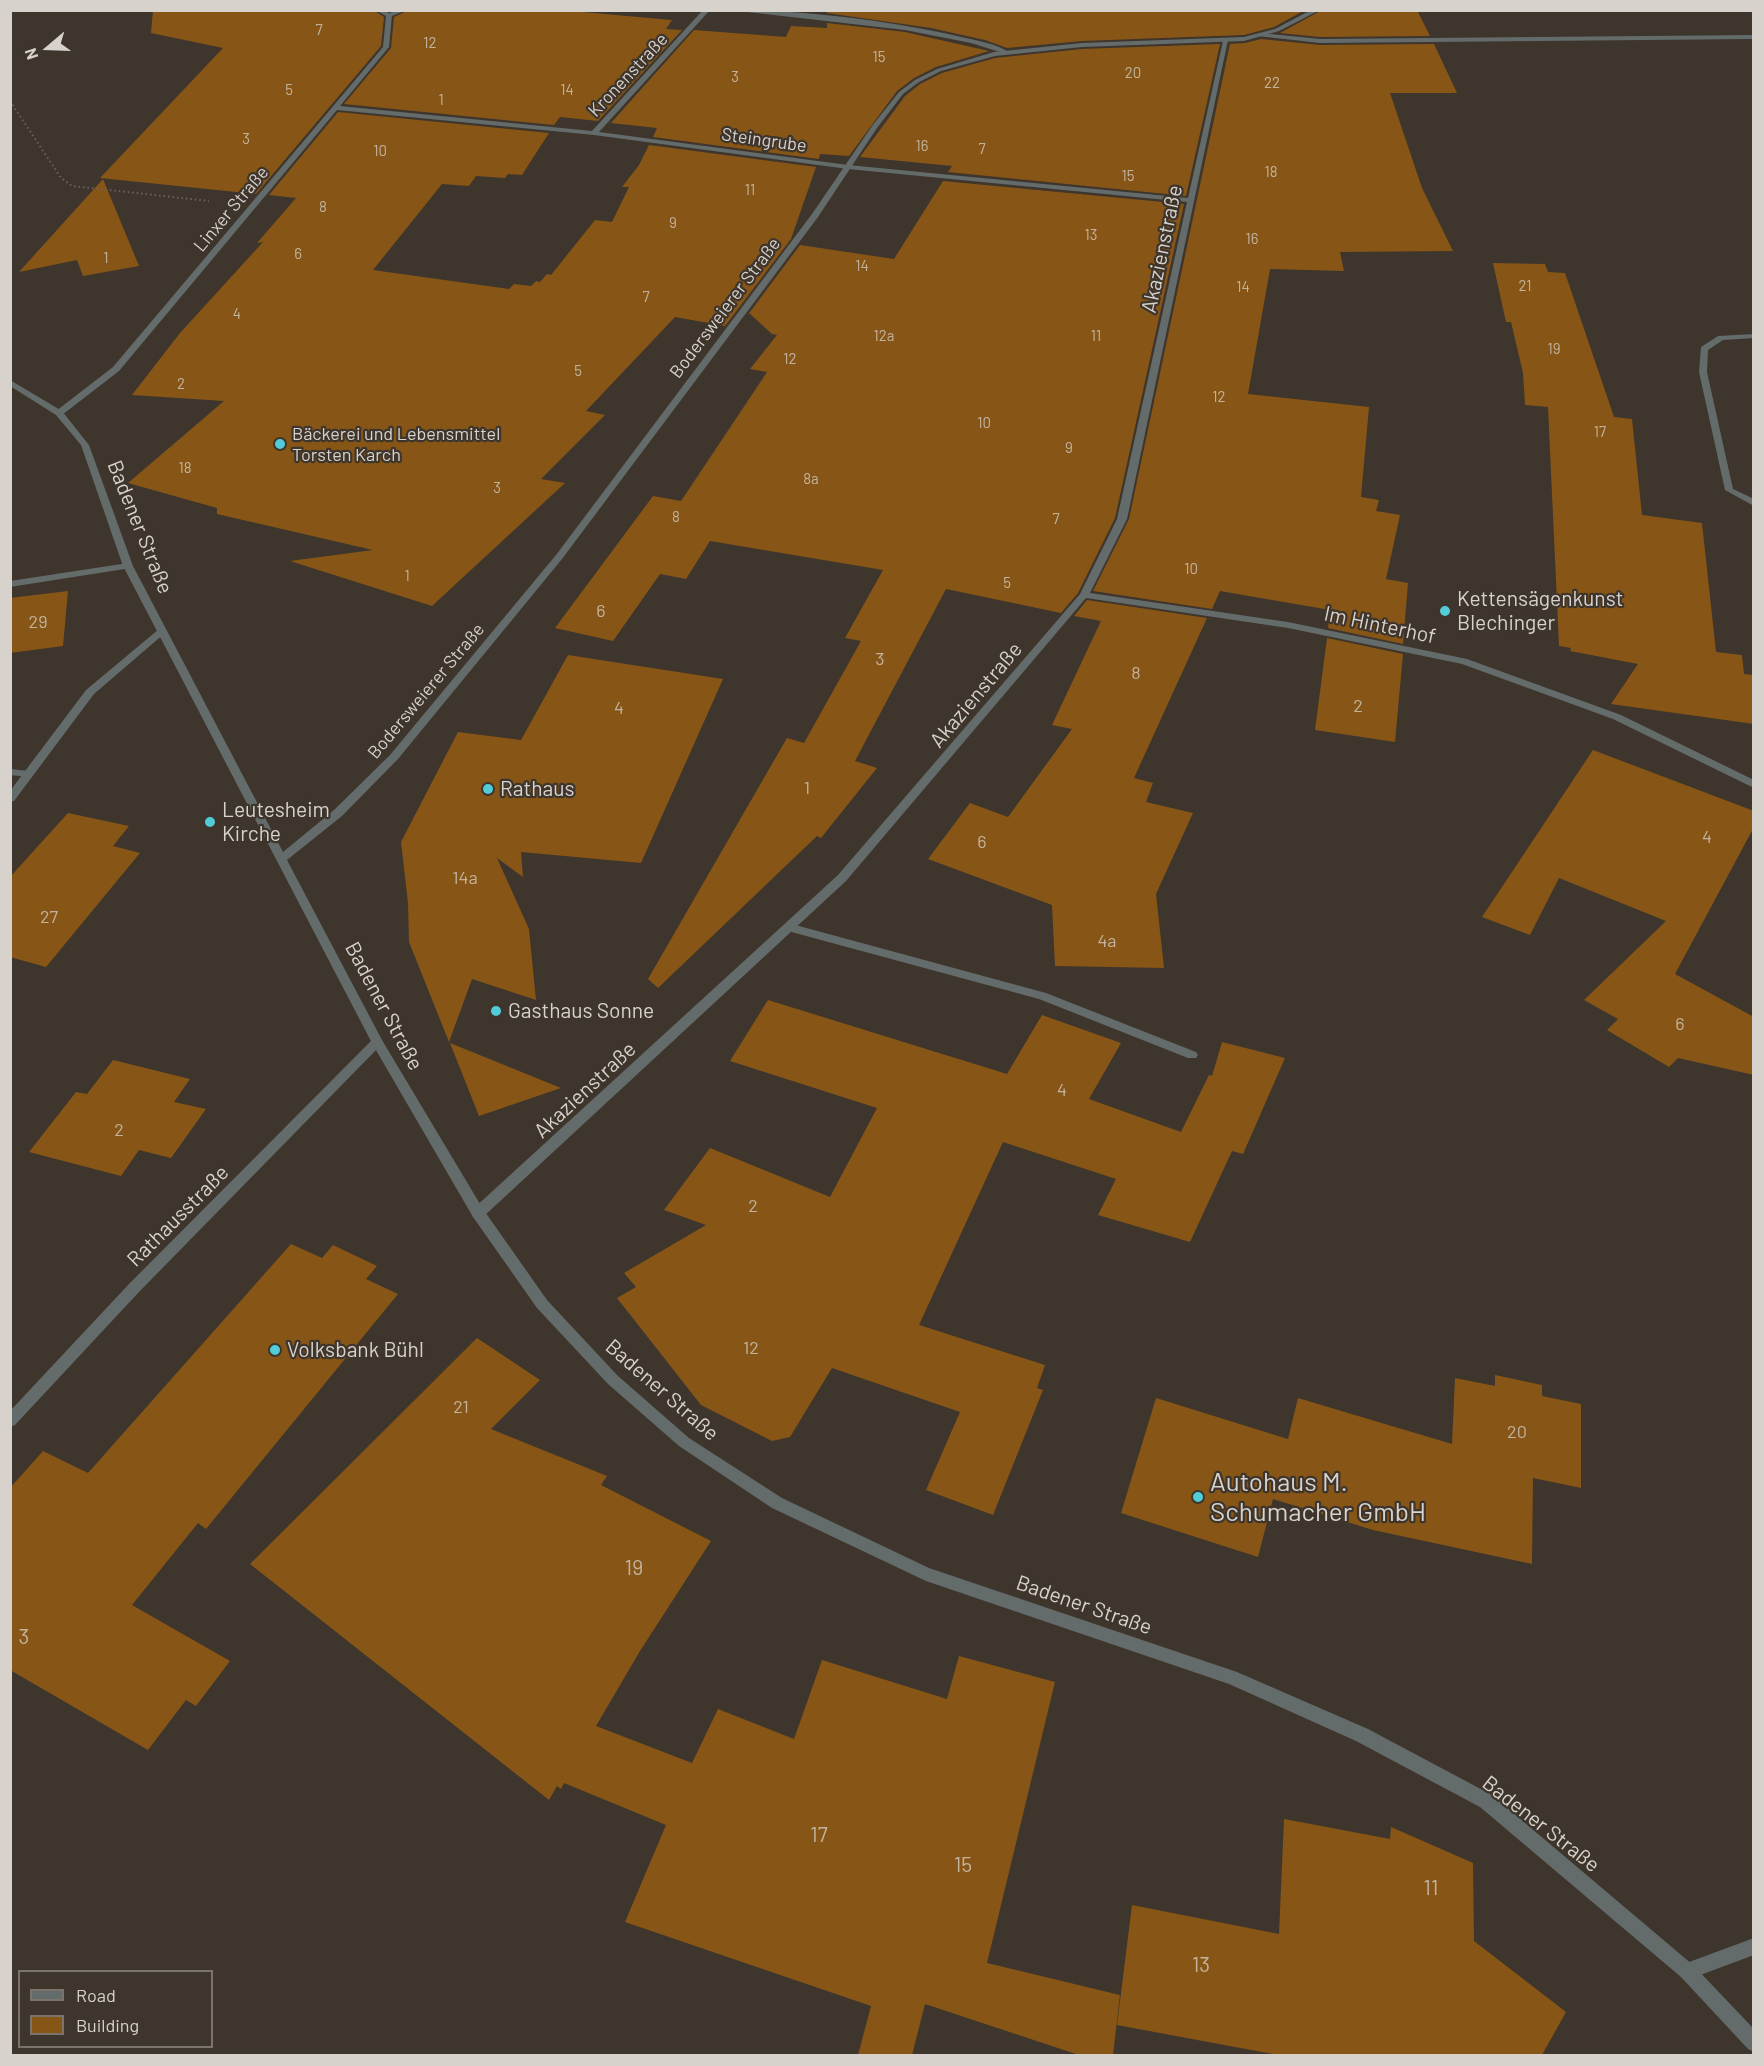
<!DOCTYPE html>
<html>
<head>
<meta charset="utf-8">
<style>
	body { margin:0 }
	#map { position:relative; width:1764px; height:2066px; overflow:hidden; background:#3e352c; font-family:Barlow,sans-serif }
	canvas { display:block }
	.frame { position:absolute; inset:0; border:12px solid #d7d2cc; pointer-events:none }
	.legend { position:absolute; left:18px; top:1970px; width:195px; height:78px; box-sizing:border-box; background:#3e352c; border:2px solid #7b746c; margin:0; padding:8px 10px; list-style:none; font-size:18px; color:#d7d2cc }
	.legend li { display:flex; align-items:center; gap:12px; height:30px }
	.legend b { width:30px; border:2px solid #7b746c }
	.north { position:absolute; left:18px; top:18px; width:60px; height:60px; -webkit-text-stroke:4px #3e352c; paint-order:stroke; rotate:251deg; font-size:16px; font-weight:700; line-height:24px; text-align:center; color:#d7d2cc }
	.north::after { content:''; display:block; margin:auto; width:21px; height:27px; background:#d7d2cc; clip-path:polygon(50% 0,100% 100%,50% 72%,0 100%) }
</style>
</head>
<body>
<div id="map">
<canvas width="1764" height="2066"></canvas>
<div class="frame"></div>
<ul class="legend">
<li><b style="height:8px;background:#646b6b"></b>Road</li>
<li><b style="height:16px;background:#875616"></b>Building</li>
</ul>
<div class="north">N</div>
</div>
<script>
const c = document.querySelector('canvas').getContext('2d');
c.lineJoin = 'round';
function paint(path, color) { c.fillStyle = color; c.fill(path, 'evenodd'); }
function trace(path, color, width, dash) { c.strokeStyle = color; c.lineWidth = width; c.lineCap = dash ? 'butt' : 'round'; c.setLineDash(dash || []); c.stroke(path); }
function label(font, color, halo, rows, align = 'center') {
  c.font = font + ' Barlow,sans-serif'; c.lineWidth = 4.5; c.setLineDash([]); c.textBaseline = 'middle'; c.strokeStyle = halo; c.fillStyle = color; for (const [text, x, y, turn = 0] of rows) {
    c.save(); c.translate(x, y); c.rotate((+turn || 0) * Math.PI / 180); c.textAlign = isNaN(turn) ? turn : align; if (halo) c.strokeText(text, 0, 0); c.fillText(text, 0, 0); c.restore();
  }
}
paint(new Path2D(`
	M153,10H373L384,17L381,46L256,194L100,178L223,48L151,33Z
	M409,10H560L672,20L666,29L682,30L598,121L560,117L554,125L344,104L391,48L394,17Z
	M827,10H1305L1274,27L1244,35L1082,41L1007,48L985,40L931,28L827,13Z
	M1322,10H1417L1430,36L1320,37L1280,33Z
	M827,23L905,32L989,51L936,67L914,78L897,91L849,156L820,154L819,159L653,137L657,128L611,123L694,30L786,37L791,26L827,28Z
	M1261,39L1320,45L1434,44L1457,93H1390L1422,188L1453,251L1340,252L1344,271L1270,269L1248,394L1369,407L1361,497L1379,500L1376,511L1400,515L1386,579L1408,583L1403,644L1328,628L1330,610L1220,591L1212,609L1093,591L1129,519L1230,44L1245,43Z
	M1220,44L1186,196L948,172L952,166L860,157L905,96L920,84L942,73L995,58L1082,49Z
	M338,112L549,133L522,175L508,174L505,178L476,176L469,186L442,184L373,270L509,289L514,284L531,286L536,281L540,282L547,274L551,275L595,220L612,222L629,187H622L639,165L649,145L816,167L791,239L725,326L675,317L586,411L605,415L541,479L565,483L432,606L290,561L373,550L217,514V508L128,483L224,401L132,395L180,333L263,242L257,243L296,198L269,195Z
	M103,179L139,266L83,276L77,260L19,272Z
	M943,181L1184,204L1115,518L1078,593L1061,613L946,589L855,761L877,768L821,838L817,836L658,988L648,979L787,738L804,743L861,641L845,638L883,570L710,541L686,579L660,574L613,641L555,628L653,496L681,501L767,372L750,369L777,335L772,334L749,313L747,316L800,245L894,259Z
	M1493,263L1545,264L1548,272L1565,273L1614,417L1632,419L1642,515L1702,523L1716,652L1742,655L1744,674L1754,675V724L1611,704L1638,664L1570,651L1571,648L1559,646L1548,407L1525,405L1523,373L1511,322H1506Z
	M68,591L63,646L10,653V598Z
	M1087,600L1207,618L1134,778L1153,783L1146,802L1193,813L1156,894L1164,968L1055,966L1052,905L928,859L970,803L1008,817L1072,729L1052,725L1101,621L1074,616Z
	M1327,638L1403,654L1395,742L1315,730Z
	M568,655L723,679L641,863L521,852L523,877L497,858L529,929L536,1000L472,979L449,1042L409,942L408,903L401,842L458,732L521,740Z
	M1593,750L1754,811V827L1675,974L1754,1017V1075L1678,1058L1669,1067L1607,1030L1618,1019L1584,1000L1666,921L1559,878L1530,935L1482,917Z
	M68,813L129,826L113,846L140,853L46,967L10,957V877Z
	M768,1000L1007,1074L1042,1015L1121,1043L1089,1099L1181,1132L1209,1075L1212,1076L1222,1042L1285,1058L1243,1154L1232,1151L1190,1242L1098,1215L1116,1179L1003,1142L919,1325L1045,1365L1037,1388L1043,1390L993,1515L926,1490L960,1412L832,1368L790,1437L772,1441L701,1405L617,1298L636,1287L624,1273L706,1225L664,1210L710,1148L830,1197L877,1108L730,1061Z
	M450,1043L561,1088L479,1116Z
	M113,1060L190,1079L174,1102L206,1109L171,1158L139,1150L121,1176L29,1152L76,1092L87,1094Z
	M291,1244L322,1258L333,1245L377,1266L366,1279L398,1294L206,1529L198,1523L132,1605L230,1661L196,1706L186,1700L148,1750L10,1670V1488L43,1451L88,1473Z
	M477,1338L540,1380L491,1429L607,1476L601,1485L711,1541L640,1651L596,1726L692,1763L718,1709L794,1739L822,1660L947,1699L959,1656L1055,1682L987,1963L1120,1995L1113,2055H1079L925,2004L912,2055H858L871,2006L625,1922L666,1825L564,1783L561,1789L557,1786L549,1800L250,1564Z
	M1495,1375L1542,1385V1396L1581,1404V1488L1533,1478L1532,1564L1373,1530L1273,1499L1258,1557L1121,1513L1156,1398L1288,1439L1298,1398L1452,1444L1455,1378L1495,1386Z
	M1284,1819L1390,1839L1391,1827L1473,1863L1474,1941L1566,2012L1542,2055H1278L1117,2025L1132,1905L1279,1934Z`), '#875616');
trace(new Path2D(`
	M10,101L61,178L72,186L209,201`), '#6c645c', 2, [1.5, 3]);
paint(new Path2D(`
	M396,10H407L389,17L386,15Z
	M10,769L29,771L34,774L29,777L10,775Z
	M788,923L1046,993L1196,1052L1198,1055L1196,1058H1188L1039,999L784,930L782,927Z`), '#646b6b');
paint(new Path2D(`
	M375,10H384L392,15L389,47L340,106L592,131L703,10H710L599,132L848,165L1188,198L1223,41L1228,40L1127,519L1090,593L1288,622L1467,659L1621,715L1754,780V788L1613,719L1462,664L1288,628L1086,598L846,881L483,1217L478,1218L473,1217L471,1213L473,1209L838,875L1080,594L1117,519L1187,202L848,169L594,135L337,110L119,371L62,415H56V411L113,367L383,47L386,16Z
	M730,10C802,10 887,20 957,36C974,40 995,43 1009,52L1006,54L971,43L905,30Z
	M1260,33L1320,39L1754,35V39L1320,43L1258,36L1257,35Z
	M1754,334V338L1723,340L1708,350L1707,372L1733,489L1754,499V506L1725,490L1699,372L1701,347L1718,336Z
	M128,563L133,566L131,568L10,587V581Z
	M162,628L167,631L165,633L94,694L14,801L10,802V791L86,690L159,629Z
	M377,1038L381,1039L383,1042L381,1045L139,1292L15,1425L10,1427V1411L129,1284L373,1039Z
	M1754,1938V1955L1687,1980L1681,1977L1678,1971L1681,1965Z`), '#646b6b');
paint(new Path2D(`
	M1311,10H1320L1279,31L1244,41L1082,47L995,56L941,71L919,82L903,94L877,128L818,217L562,559L398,759L342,816L287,860L382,1040L483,1209L547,1300L618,1376L689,1438L782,1498L929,1568L1237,1672L1368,1729L1492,1795L1693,1965L1754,2029V2052L1748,2049L1681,1977L1480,1807L1356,1741L1229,1684L926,1581L772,1508L679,1446L608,1384L537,1308L473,1217L373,1045L123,566L81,445L56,415L10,386V380L62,411L89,445L133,566L283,852L334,810L390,755L556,555L812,214L872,126L899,92L915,80L937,69L994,52L1082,43L1244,37L1275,29Z`), '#646b6b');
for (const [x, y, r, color] of [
	[280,444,6,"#52ccd6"],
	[1445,611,6,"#52ccd6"],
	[488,789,6,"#52ccd6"],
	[210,822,6,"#52ccd6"],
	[496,1011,6,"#52ccd6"],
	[275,1350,6,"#52ccd6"],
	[1198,1497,6,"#52ccd6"]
]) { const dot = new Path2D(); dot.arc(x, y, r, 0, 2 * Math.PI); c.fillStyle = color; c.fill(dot); trace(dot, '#3e352c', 2); }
label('15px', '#c3b39e', null, [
	["7",319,30],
	["12",430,43],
	["15",879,57],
	["20",1133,73],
	["3",735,77],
	["22",1272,83],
	["5",289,90],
	["14",567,90],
	["1",441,100],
	["3",246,139],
	["16",922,146],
	["7",982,149],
	["10",380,151],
	["18",1271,172],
	["15",1128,176],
	["11",750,190],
	["8",323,207],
	["9",673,223],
	["13",1091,235],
	["16",1252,239],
	["6",298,254],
	["1",106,258],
	["14",862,266],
	["21",1525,286],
	["14",1243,287],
	["7",646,297],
	["4",237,314],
	["12a",884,336],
	["11",1096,336],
	["19",1554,349],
	["12",790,359],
	["5",578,371],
	["2",181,384],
	["12",1219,397],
	["10",984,423],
	["17",1600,432],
	["9",1069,448],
	["18",185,468],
	["8a",811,479],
	["3",497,488],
	["8",676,517],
	["7",1056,519],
	["10",1191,569],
	["1",407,576],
	["5",1007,583]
]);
label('18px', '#d7d2cc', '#3e352c', [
	["Kronenstraße",628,75,-47],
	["Steingrube",764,140,8],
	["Linxer Straße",231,209,-50],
	["Bodersweierer Straße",725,308,-53],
	["Bodersweierer Straße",426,691,-50]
]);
label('18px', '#d7d2cc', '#3e352c', [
	["Bäckerei und Lebensmittel",292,434],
	["Torsten Karch",292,455]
], 'left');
label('18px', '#c3b39e', null, [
	["6",601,611],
	["29",38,622],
	["3",880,659],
	["8",1136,673],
	["2",1358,706],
	["4",619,708],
	["1",807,788],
	["4",1707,837],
	["6",982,842],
	["14a",465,878],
	["27",49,917],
	["4a",1107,941],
	["6",1680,1024],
	["4",1062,1090],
	["2",119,1130],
	["2",753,1206],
	["12",751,1348],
	["21",461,1407],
	["20",1517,1432]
]);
label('21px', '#d7d2cc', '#3e352c', [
	["Akazienstraße",1162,249,-78],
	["Badener Straße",140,527,68],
	["Im Hinterhof",1380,625,12],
	["Akazienstraße",976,695,-50],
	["Badener Straße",384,1006,62],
	["Akazienstraße",585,1090,-43],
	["Rathausstraße",178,1216,-45],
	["Badener Straße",662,1390,41],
	["Badener Straße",1084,1605,19],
	["Badener Straße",1541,1824,38]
]);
label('21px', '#d7d2cc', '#3e352c', [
	["Kettensägenkunst",1457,599],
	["Blechinger",1457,623],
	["Rathaus",500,789],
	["Leutesheim",222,810],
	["Kirche",222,834],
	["Gasthaus Sonne",508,1011],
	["Volksbank Bühl",287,1350]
], 'left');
label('21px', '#c3b39e', null, [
	["19",634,1568],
	["3",24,1637],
	["17",819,1835],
	["15",963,1865],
	["11",1431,1888],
	["13",1201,1965]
]);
label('26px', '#d7d2cc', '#3e352c', [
	["Autohaus M.",1210,1482],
	["Schumacher GmbH",1210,1512]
], 'left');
</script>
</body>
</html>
